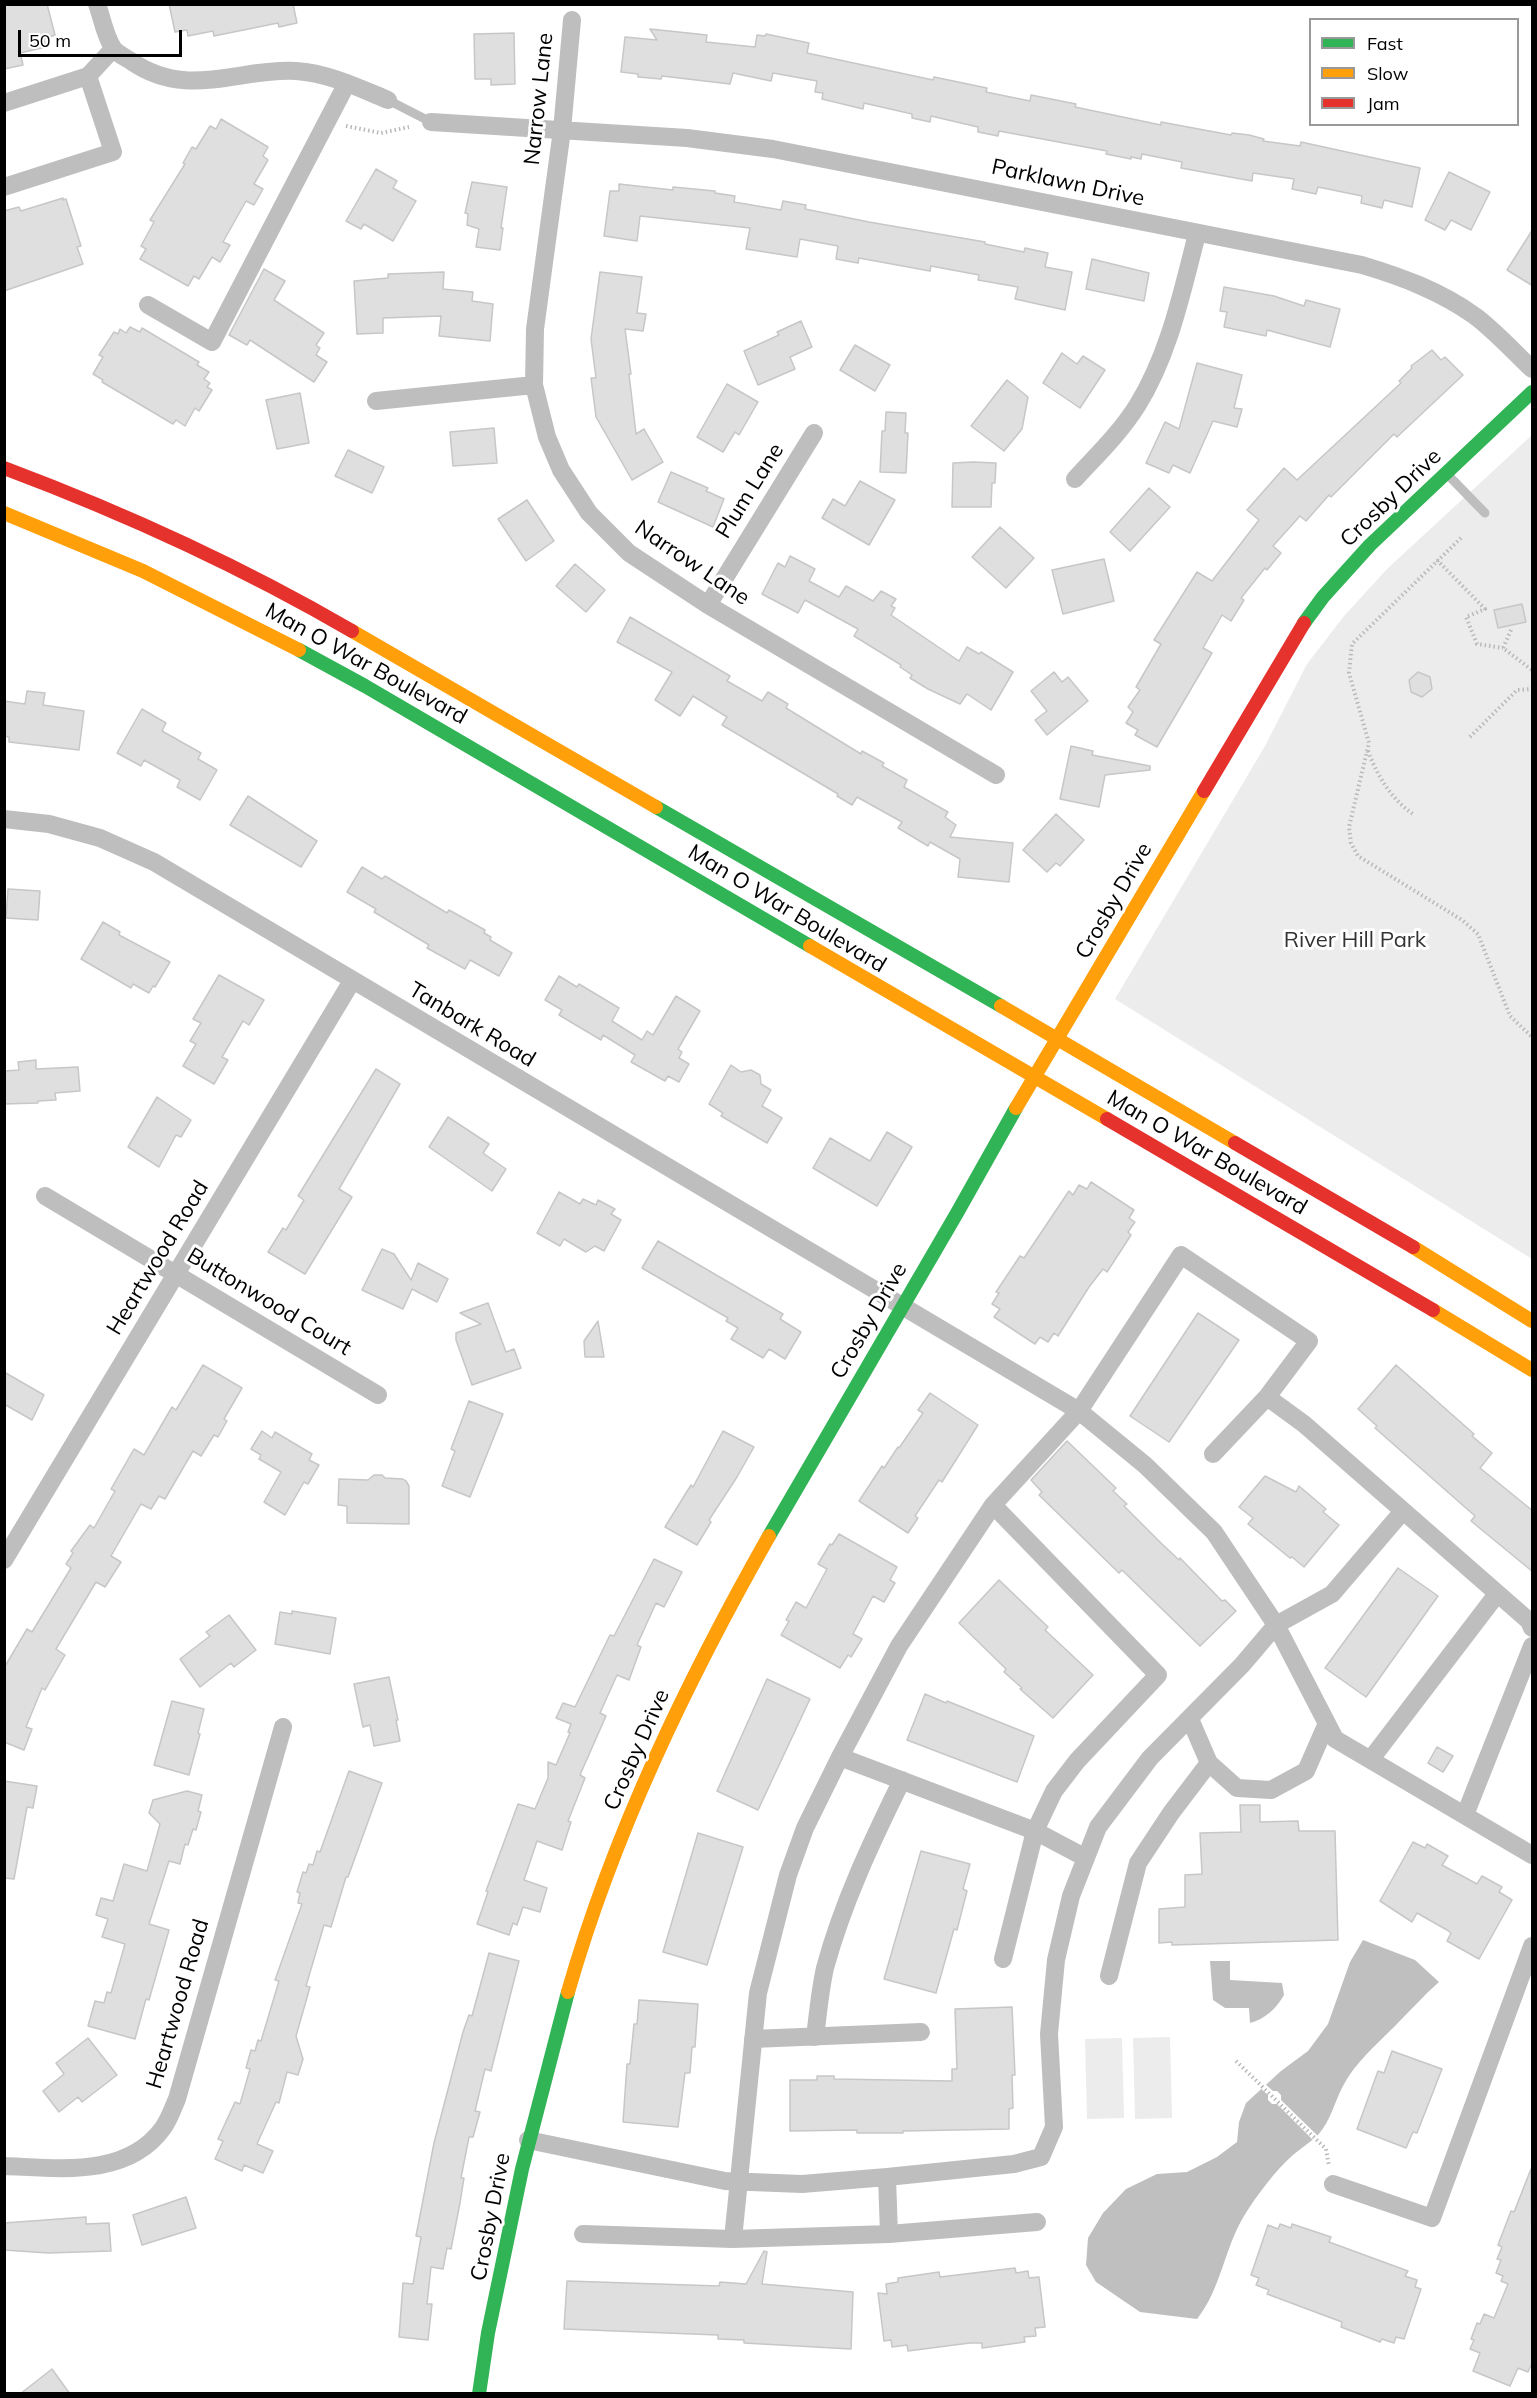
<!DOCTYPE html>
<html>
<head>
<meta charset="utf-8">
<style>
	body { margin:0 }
	#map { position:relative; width:1537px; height:2398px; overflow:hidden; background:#fff; font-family:Mulish,sans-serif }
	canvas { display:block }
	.frame { position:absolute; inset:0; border:6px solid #000; pointer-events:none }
	.legend { position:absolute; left:1309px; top:18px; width:210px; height:108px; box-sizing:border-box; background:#fff; border:2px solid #999; margin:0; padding:8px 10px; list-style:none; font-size:18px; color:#000 }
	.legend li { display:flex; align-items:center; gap:12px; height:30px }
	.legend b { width:30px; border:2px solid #999 }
	.scale { position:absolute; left:18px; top:30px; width:164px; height:27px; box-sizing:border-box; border:3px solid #000; border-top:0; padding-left:8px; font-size:18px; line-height:21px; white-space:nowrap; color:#000; -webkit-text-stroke:4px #fff; paint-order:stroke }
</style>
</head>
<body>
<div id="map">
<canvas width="1537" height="2398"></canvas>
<div class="frame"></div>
<ul class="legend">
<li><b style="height:8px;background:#30b455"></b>Fast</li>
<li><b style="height:8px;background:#ff9f0a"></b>Slow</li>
<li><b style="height:8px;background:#e5322d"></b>Jam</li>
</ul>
<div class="scale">50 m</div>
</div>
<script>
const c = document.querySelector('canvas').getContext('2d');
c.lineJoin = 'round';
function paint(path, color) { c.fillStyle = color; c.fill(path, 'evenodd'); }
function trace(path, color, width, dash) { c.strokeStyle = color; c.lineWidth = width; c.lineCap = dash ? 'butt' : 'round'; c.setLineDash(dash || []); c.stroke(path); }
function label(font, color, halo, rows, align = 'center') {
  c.font = font + ' Mulish,sans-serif'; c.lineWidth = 6; c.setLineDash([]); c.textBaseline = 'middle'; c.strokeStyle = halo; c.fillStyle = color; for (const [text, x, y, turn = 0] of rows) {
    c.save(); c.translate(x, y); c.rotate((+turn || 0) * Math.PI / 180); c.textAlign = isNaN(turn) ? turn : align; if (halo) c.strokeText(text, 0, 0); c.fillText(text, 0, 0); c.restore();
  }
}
paint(new Path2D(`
	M1532,435V1259L1115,999L1265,746L1307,664L1344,616L1387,569Z
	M1170,2037L1172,2118L1135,2119L1133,2038Z
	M1122,2038L1124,2118L1087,2119L1085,2039Z`), '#ececec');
paint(new Path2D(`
	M1363,1940L1415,1960L1439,1982C1423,1996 1409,2012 1394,2027C1376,2045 1354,2064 1343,2086C1334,2103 1331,2120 1318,2135C1311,2142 1301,2148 1293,2155C1275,2171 1257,2195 1244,2216C1224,2249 1221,2289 1197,2319L1140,2312L1096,2282L1086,2265L1088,2238L1103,2213L1126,2189L1157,2174L1187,2172L1217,2157L1237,2142L1239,2122L1246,2103L1281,2071L1308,2051L1328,2024L1350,1962Z
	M1210,1961H1230V1980L1282,1983L1284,1995C1276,2009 1265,2019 1250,2023L1249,2008H1225L1213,2000Z`), '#bfbfbf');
paint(new Path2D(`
	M1263,2082L1273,2091H1277L1281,2095V2100L1319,2137L1314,2141L1277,2104H1272L1268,2100V2095L1258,2086Z`), '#fff');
const building = new Path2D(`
	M4,4H47L55,35L44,39L46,47L20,53L23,65L4,69Z
	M169,4H293L297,23L279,27L278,23L214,36L213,31L188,36L187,30L175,32Z
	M650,29L707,35L706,42L755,47L757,35L765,36L766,34L809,43L807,53L933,80L934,77L987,88L986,92L1030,101L1031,95L1076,104L1075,107L1161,125V122L1231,135L1232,133L1249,135L1264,139L1263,141L1300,146L1301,142L1420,168L1412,207L1384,200L1382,208L1361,203L1362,196L1318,187L1316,194L1292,189L1294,179L1253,173L1252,181L1181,168L1182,162L1142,154L1141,159L1131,157V159L1106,154L1107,151L999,131L998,136L978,132V127L931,116L930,122L912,118V114L864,103L863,109L822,99L823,93L815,92L817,81L773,73L771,81L733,73L730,84L662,76L661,79L638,77V74L621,72L625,37L657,40Z
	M514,33L515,84L491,85V79H475L474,34Z
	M221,119L268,147L263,156L268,160L254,184L263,189L254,205L246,201L223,242L230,245L220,262L212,257L199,279L194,276L188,286L140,259L146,249L141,246L154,222L150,220L185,164L183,163L192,147L196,149L210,126L216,129Z
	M376,169L397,181L393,188L416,201L393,241L364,224L361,229L346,221Z
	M1449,172L1490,192L1471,230L1451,220L1445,230L1425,220Z
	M472,182L507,187L501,228H503L500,250L476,247L479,229L467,225L468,214L465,213Z
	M619,184L673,190V187L715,191V193L735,196L734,202L781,210L783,201L806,205L805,209L869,222L985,242V244L1024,252L1025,248L1048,253L1045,267L1072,272L1065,310L1015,299L1018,287L978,280L979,275L931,266L930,271L859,258L858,263L836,259L838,246L800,239L797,257L746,249L750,228L640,216L637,241L604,236L610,191H619Z
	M63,198V200L66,199L81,246L77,247L83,264L4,291V211L19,207L21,211Z
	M1533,229V286L1507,270Z
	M1092,259L1149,273L1144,301L1086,289Z
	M264,269L285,281L274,300L324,333L316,345L320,348L316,355L327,362L314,382L250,340L247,345L229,335Z
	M444,272L443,289L473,292L472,301L493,304L490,341L439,336L441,316L383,318V333L357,334L354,281L388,278V274Z
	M600,272L642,277L637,313L646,314L643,331L625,329L631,374H629L636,434L644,429L663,462L632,480L596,417L591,378H596L591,339Z
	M1224,287L1274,296L1304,306L1306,300L1340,309L1330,347L1267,330L1266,336L1224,327L1227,312L1220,311Z
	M801,321L812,347L790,357L795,369L758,385L744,351L779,335L777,332Z
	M130,327L140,332L142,328L199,362L197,365L209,372L204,379L210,383L207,387L212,390L199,411L195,408L185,426L176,420L173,424L102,382L103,380L93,374L103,357L99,355L114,332L118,334L120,329L126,333Z
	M855,345L890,365L875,391L840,370Z
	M1432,350L1441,360L1445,357L1463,375L1397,437L1394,434L1331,497L1329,495L1306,521L1300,516L1273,546L1281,553L1267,570L1265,568L1241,598L1244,600L1231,621L1222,615L1203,648L1212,653L1157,747L1135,735L1138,730L1126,723L1133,712L1128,707L1140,690L1136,687L1161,644L1154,640L1197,572L1212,581L1259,520L1247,510L1284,468L1297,480L1401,383L1399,381L1412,368L1411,366Z
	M1062,353L1077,364L1083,356L1105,370L1080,408L1043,383Z
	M1197,363L1242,375L1234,408L1242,409L1237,427L1213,421L1190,473L1173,465L1169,473L1146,463L1165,422L1179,429Z
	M1007,380L1028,397L1022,429L1004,451L971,426Z
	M727,384L758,402L739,435L735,432L723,452L697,437Z
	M300,393L309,443L277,449L266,400Z
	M886,412L906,413L905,433H908L906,473L880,472L882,431H885Z
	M494,428L497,463L453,466L450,432Z
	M348,450L384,467L372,493L335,476Z
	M973,462L996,463L995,483H992L991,507H952L953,463Z
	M671,472L708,488L706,491L724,499L713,527L658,502Z
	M860,481L895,500L869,545L822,518L833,499L845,506Z
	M1149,488L1170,507L1130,551L1110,532Z
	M527,500L554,541L526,561L498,519Z
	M1000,527L1034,558L1006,588L972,557Z
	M790,556L815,569L809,581L839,597L846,586L873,601L881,591L896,599L891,606L895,608L891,615L959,661L967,647L979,654L981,652L1013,672L991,710L967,694L960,704L928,689L910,678L912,675L900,667L901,665L854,636L858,629L805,600L798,613L762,594L778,563L785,567Z
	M1104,559L1114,601L1063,614L1052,570Z
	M575,564L605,590L586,612L556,586Z
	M1522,604L1526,622L1498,628L1494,610Z
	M630,617L730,676L727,681L762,701L768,692L788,704L786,708L861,754L862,751L884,763L882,766L907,780L904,787L948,812L945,817L956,825L950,837L1013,843L1009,882L958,877L960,859L930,842L928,846L898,828L902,822L857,797L852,805L837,796L838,794L722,725L727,717L693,696L680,716L655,700L672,672L617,642Z
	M1054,672L1062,682L1068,677L1088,701L1047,735L1035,720L1047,711L1031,691Z
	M1418,672L1430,677L1432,689L1422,697L1411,692L1409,680Z
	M27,691L45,693L43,705L84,711L79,750L9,742V737L4,736V701L25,704Z
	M142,709L166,723L162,731L201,753L198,759L217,770L200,800L177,787L180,780L144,760L141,766L117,753Z
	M1071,746L1093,751L1092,755L1150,766V770L1105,775L1099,807L1060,799Z
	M248,796L317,841L301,867L230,825Z
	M1056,814L1084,840L1060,866L1056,863L1047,872L1023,850Z
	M362,867L382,879L385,876L447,913L449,910L485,930L484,933L491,937L490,940L512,953L499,976L470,960L465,969L427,948L429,945L374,912L376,909L347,892Z
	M8,889L40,891L38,920L6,918Z
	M103,922L120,932L119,935L170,962L155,987L153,986L149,993L133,984L131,988L81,959Z
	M219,975L264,1000L249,1025L243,1021L222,1057L228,1060L214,1084L183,1066L196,1044L190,1041L201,1023L193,1019Z
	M559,976L577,987L579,984L619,1008L612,1021L642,1040L647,1031L653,1035L676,996L700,1011L678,1049L682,1052L679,1058L689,1064L679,1082L668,1076L665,1081L631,1062L635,1055L603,1035L601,1040L559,1015L562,1010L545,1000Z
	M36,1060V1069L78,1067L80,1091L55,1093L56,1100L38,1101V1103L4,1104V1071L19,1070L18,1062Z
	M731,1065L741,1072L751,1070L760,1075L761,1084L771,1090L762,1106L782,1118L767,1143L721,1116L723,1113L709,1104Z
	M376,1069L400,1084L339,1189L352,1197L305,1274L268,1252L283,1228L286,1230L304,1200L298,1196Z
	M157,1097L191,1120L181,1137L176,1135L159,1167L128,1147Z
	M448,1117L489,1144L483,1153L506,1169L492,1191L429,1147Z
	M887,1132L912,1147L877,1206L813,1168L830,1138L870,1161Z
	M1091,1182L1134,1210L1129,1218L1135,1222L1128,1232L1131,1235L1107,1272L1103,1269L1089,1287L1058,1336L1054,1333L1048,1342L1040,1337L1035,1344L994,1317L1000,1309L992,1304L999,1293L996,1292L1020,1256L1024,1258L1069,1191L1073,1195L1079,1185L1087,1189Z
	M559,1192L580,1204L583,1199L596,1205L598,1200L615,1209L611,1214L621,1220L604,1251L595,1246L586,1252L564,1239L560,1246L537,1233Z
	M658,1241L783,1314L780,1319L801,1332L785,1359L769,1349L763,1358L731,1339L738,1328L726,1321L728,1318L642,1268Z
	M382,1249L394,1254L411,1280L418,1263L448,1279L437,1302L412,1289L403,1309L362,1290Z
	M488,1303L506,1352L514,1349L521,1368L472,1385L456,1340V1333L481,1324L460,1313Z
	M1198,1313L1239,1340L1169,1442L1130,1416Z
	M598,1321L604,1357H585L584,1341Z
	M203,1365L242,1388L224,1419L227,1421L218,1437L214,1435L201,1456L193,1451L165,1499L159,1496L151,1509L141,1504L111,1556L121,1562L105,1587L96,1582L56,1649L65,1655L45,1690L42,1688L26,1727L32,1729L24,1750L4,1742V1668L27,1629L32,1632L71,1568L66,1564L73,1553L71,1551L90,1525L94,1528L115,1491L111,1489L134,1449L144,1455L172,1407L176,1410Z
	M1396,1365L1474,1434L1472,1436L1492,1453L1480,1468L1533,1511V1572L1471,1521L1475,1516L1375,1428L1377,1426L1358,1409Z
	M4,1372L44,1395L32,1420L4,1404Z
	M930,1393L978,1425L942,1482L939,1480L915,1516L918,1518L908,1533L859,1501L882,1466L884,1468L898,1447L899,1448L923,1413L918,1410Z
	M469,1401L503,1414L470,1497L442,1486L455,1451L451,1449Z
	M262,1431L272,1438L275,1432L312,1454L309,1460L319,1465L308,1484L304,1482L285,1515L264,1502L281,1472L259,1459L261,1455L251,1449Z
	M723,1431L754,1447L737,1477L709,1520L711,1522L697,1545L665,1527L691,1485L693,1487Z
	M1067,1441L1116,1488L1113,1491L1127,1504L1124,1506L1162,1544L1179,1560L1180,1558L1222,1601L1225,1600L1236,1611L1200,1646L1122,1570L1119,1573L1039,1495L1042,1492L1031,1480Z
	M374,1475H382L385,1478L403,1479L406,1481L409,1486V1524L347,1523V1506L338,1505L339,1479L368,1480Z
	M1265,1476L1296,1492L1299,1486L1326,1509L1323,1512L1339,1525L1304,1567L1292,1557L1290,1558L1248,1524L1253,1518L1239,1507Z
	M839,1534L897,1567L890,1580L895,1583L884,1602L873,1596L853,1634L862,1639L851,1657L848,1655L840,1668L781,1635L789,1621L786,1620L796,1602L806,1608L827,1569L818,1564L830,1544L832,1545Z
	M654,1559L682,1572L664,1607L656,1603L637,1645L641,1647L629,1680L617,1675L600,1713L606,1716L580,1775L585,1778L568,1821L571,1822L562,1850L537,1841L524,1880L547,1888L540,1912L523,1907L517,1925L513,1923L509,1935L477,1924L488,1892L486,1891L518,1804L535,1809L548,1778V1762L556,1765L570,1733L568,1732L571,1724L556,1718L563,1703L575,1707L610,1635L614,1636Z
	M1398,1568L1438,1596L1366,1697L1325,1668Z
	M999,1580L1048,1627L1045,1630L1093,1675L1053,1718L1020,1689L1022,1688L1004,1672L1006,1669L959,1623Z
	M292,1611L336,1618L330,1654L275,1644L280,1612L292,1614Z
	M229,1615L256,1650L234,1667L231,1663L200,1687L180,1659L210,1636L206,1632Z
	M389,1677L398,1720H396L400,1741L374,1746L370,1725L363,1727L354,1684Z
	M767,1679L810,1699L758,1810L717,1791Z
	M925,1694L946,1703L947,1701L1034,1736L1017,1782L907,1740Z
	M172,1701L204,1709L198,1733L200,1734L189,1775L154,1765Z
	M1437,1747L1453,1756L1443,1772L1428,1763Z
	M349,1771L382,1783L348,1877H346L331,1927L324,1925L306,1986L310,1987L296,2036L303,2059L298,2075L287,2072L279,2103L276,2102L257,2144L273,2151L263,2173L244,2165L242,2171L215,2159L223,2141L218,2139L235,2102L240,2104L250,2069L246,2068L251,2050L255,2051L258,2040L261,2041L279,1981L275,1980L302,1904L298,1903L300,1893L297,1892L303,1872L306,1873L309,1864L313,1865L317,1851L320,1852Z
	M4,1781L37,1786L33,1808L27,1807L14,1879L4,1878Z
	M187,1791L202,1795L198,1811L201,1812L196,1830L193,1829L188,1845L185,1844L180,1864L169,1861L149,1924L169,1930L149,2000L146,1999L135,2039L88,2026L95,2001L104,2003L107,1992L111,1993L125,1944L102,1937L108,1919L96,1915L101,1898L113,1901L124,1864L147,1871L160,1824L149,1813L153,1800Z
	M1240,1805H1260V1822L1298,1821L1299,1831H1335L1338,1940L1172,1945V1942L1159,1943V1909L1185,1907V1875L1202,1874L1200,1833L1241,1832Z
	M698,1833L743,1847L707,1965L663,1952Z
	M1413,1842L1425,1848L1427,1844L1448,1856L1442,1865L1477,1884L1482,1876L1502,1887L1499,1892L1512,1900L1479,1959L1447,1941L1451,1933L1447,1930L1417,1913L1412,1922L1380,1901Z
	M921,1851L970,1864L963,1889L967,1891L957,1930L954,1929L936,1993L884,1979Z
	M489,1953L519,1961L491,2071L485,2069L475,2111L480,2112L473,2137H469L461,2178H464L460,2203L451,2249L447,2248L443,2269L431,2267L427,2304H432L428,2340L399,2337L403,2283L413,2284L421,2237L416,2236L434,2143L463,2032L469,2015L472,2016Z
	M639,2000L698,2004L695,2047H692L690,2073H685L678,2127L623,2122L627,2064H630L634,2024H637Z
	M1012,2007L1015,2075H1012L1013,2108L1009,2109V2129L903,2131V2133H857V2130L790,2131V2080H817V2076H834V2079L952,2081V2069H957L955,2009Z
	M88,2038L117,2075L82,2102L78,2097L59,2112L43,2091L64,2074L56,2063Z
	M1392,2051L1442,2069L1417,2133L1413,2132L1406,2148L1357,2129L1378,2071L1384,2073Z
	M1531,2169L1533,2361L1528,2372L1518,2368L1510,2386L1473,2371L1480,2353L1470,2349L1474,2340L1471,2339L1477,2323L1480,2324L1484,2314L1494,2318L1508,2284L1501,2281L1503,2276L1496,2273L1501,2260L1497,2259L1502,2247L1498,2245L1511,2211L1514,2212Z
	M186,2197L196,2228L142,2245L133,2215Z
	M86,2217V2224L109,2223L111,2251L48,2253L4,2250V2223Z
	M1280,2224L1291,2228L1292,2224L1331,2237L1329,2242L1408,2271L1405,2276L1417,2280L1415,2287L1421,2289L1404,2339L1396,2337L1394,2343L1382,2339L1380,2342L1341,2327L1342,2322L1267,2294L1269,2290L1256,2285L1259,2278L1251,2275L1268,2225L1278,2229Z
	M764,2251L767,2252L762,2284L853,2292L851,2349L744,2343V2340L718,2339V2335L564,2329L567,2281L719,2286L720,2282L746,2284Z
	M1015,2268L1016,2273L1028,2271L1029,2278L1039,2277L1045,2327L1035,2328L1036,2336L1024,2337L1025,2342L982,2348V2343H970L908,2351L907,2345L892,2347L891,2340L884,2341L878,2293L887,2294L886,2284L898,2282V2278L939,2272L940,2277Z
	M52,2369L70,2394H20Z`);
paint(building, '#dfdfdf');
trace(building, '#c7c7c7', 1.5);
trace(new Path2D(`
	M346,126L381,133L409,127
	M1461,538L1352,644L1349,673L1369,743L1349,827L1351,843L1358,856L1462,920L1478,934L1510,1016L1532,1037
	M1437,560L1485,609L1466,617L1477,644L1503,648
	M1511,630L1503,648L1532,670
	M1470,737L1517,690L1532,689
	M1368,751C1377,775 1391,799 1413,814
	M1236,2061L1326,2149L1329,2166`), '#b9b9b9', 4, [1.5, 3]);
trace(new Path2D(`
	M388,100L431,122
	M1447,474L1485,513`), '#bebebe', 9);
trace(new Path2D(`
	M97,4C102,18 105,36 113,48C116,53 126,58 131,61C187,100 237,68 296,71C328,73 359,88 388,100
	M572,20L562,130L535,329L534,385L547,437L561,470L589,513L629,553L708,605L996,775
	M88,76L113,49
	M4,103L88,76L113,152L4,187
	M431,122L687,138L773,149L1362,265C1402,277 1440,291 1475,316C1495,331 1514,352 1532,369
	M148,305L212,342L347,83
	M376,401L534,385
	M1075,479C1096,456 1120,433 1137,406C1169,355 1182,292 1197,234
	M708,605L814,433
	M4,819L49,824L100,838L154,862L1079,1411L1145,1465L1214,1532L1276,1625L1335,1739L1532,1855
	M45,1196L378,1395
	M1213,1454L1267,1397
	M993,1505L1079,1411L1181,1255L1309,1341L1267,1397L1304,1424L1529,1621L1532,1628
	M4,1560L352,981
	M1190,1719L1209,1763L1237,1788L1271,1790L1306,1771L1327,1723
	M1371,1759L1497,1594
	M1465,1815L1532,1646
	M1003,1959L1035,1831L840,1757L899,1646L993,1505L1158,1675L1077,1761L1054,1791L1035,1831L1086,1858
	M1109,1976L1138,1863L1171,1813L1209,1763
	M815,2037C818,2014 820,1990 825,1968C843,1902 872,1841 902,1780
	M753,2039L921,2032
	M528,2140L725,2181L802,2184L887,2177L1014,2164L1041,2157L1054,2127L1049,2034L1056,1960L1071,1896L1098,1827L1150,1758L1242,1665L1276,1625L1332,1594L1403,1511
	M4,2166C59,2168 127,2178 163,2128C169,2120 173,2108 177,2099L283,1727
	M887,2177L889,2234
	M1333,2184L1432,2218L1532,1946
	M583,2234L733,2239L889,2234L1037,2222
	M733,2239L758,1993L788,1875L805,1828L840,1757`), '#bebebe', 18);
trace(new Path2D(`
	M1304,623L1323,597L1370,545L1532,392
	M299,650L365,686L810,946
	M656,807L1001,1006
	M769,1536L957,1213L1016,1108
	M479,2394L488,2333L522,2169L568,1992`), '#30b455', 14);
trace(new Path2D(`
	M4,513L143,571L299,650
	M352,631L656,807
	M810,946L1107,1119
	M1001,1006L1235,1143
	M1016,1108L1204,791
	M1413,1247L1532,1321
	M1433,1310L1532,1370
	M568,1992C614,1832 687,1681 769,1536`), '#ff9f0a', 14);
trace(new Path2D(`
	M4,468C124,513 242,567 352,631
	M1204,791L1304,623
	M1107,1119L1433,1310
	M1235,1143L1413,1247`), '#e5322d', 14);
label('22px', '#000', '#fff', [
	["Narrow Lane",539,99,-84],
	["Parklawn Drive",1068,183,12],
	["Plum Lane",750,491,-58],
	["Crosby Drive",1391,498,-44],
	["Narrow Lane",692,563,34],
	["Man O War Boulevard",366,664,29],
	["Crosby Drive",1114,901,-60],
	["Man O War Boulevard",787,909,31],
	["Tanbark Road",472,1025,31],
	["Man O War Boulevard",1207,1153,30],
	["Heartwood Road",158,1258,-59],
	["Buttonwood Court",269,1302,31],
	["Crosby Drive",869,1321,-60],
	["Crosby Drive",637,1750,-66],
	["Heartwood Road",178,2004,-74],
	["Crosby Drive",491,2217,-79]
]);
label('22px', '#333', '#fff', [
	["River Hill Park",1355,940]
]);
</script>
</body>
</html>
